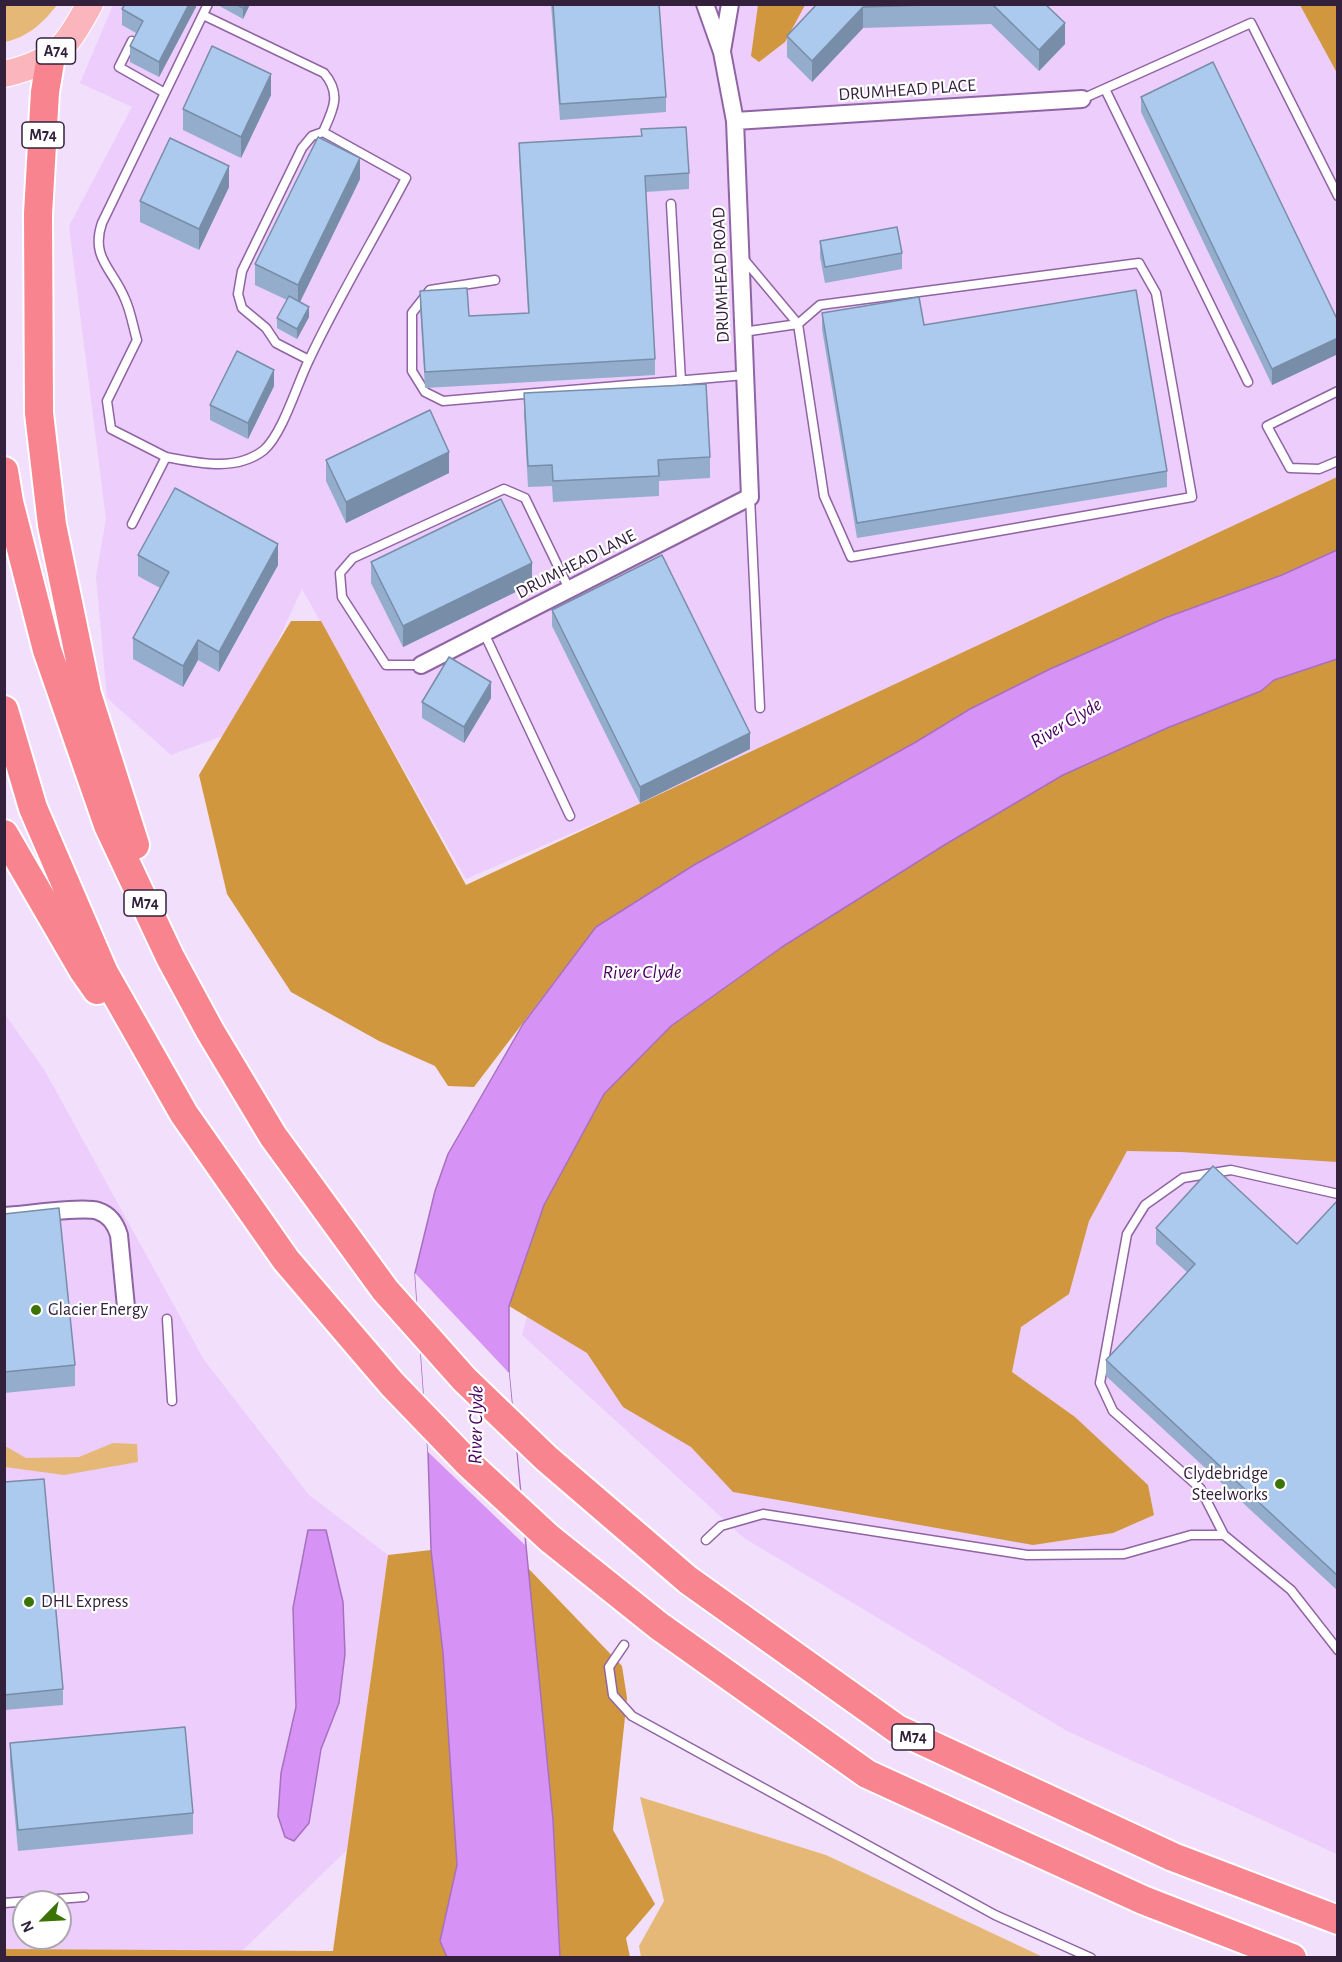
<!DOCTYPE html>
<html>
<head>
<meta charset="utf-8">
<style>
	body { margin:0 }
	#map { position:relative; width:1342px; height:1962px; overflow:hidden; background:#f2dffb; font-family:"Alegreya Sans",sans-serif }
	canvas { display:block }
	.frame { position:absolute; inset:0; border:6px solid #33213c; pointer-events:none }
	.north { position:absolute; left:12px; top:1890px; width:60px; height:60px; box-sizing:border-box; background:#fff; border:2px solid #ada6b1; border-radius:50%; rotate:246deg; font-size:16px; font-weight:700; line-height:24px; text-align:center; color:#33213c }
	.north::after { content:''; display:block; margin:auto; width:21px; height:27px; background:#3b7405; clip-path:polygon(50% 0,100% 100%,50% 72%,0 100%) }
</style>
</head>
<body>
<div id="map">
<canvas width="1342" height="1962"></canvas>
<div class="frame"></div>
<div class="north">N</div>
</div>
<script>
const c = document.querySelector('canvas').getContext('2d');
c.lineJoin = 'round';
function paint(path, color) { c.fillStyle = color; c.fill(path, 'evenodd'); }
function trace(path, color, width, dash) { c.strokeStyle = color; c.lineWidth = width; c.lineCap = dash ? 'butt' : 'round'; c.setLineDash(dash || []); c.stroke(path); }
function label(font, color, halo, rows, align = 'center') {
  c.font = font + ' "Alegreya Sans",sans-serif'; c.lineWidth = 4.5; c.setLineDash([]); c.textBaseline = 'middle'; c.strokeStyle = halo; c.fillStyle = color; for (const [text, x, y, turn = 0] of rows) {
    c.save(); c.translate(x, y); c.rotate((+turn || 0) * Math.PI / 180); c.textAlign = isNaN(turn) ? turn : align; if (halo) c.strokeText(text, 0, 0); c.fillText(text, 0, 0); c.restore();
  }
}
paint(new Path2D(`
	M113,5H1310L1337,62V477L775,745L466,879L302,589L236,731L171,755L107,698L96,576L106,519L69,226L132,107L80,83Z
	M1337,670V1854L1067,1731L744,1538L522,1335L556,1212Z
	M4,1013L45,1071L204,1360L309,1495L388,1555L347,1850L242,1951L5,1949ZM24,1902H60V1938H24Z`), '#eccdfb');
paint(new Path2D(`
	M4,5L5,4L57,5C43,23 28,37 5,42Z
	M113,1443L137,1444L138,1462L64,1475L5,1467V1446L26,1458L79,1457Z
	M640,1797L826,1855L1043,1957H641L639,1946L664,1901Z`), '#e6b877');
paint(new Path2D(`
	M758,5H805L785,42L759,62L751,56Z
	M1300,5H1337V73Z
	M1337,477V550L1282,575L1165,618L1048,670L970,709L916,742L694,865L596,927L474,1087L448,1086L435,1066L379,1041L291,992L227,894L199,775L291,621H321L466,885Z
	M1337,659V1162L1181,1152L1127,1151L1089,1221L1069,1294L1021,1327L1012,1372L1075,1417L1148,1485L1154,1515L1113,1533L1033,1545L733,1492L691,1447L623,1407L587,1353L509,1306L544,1205L604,1094L671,1026L782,947L946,844L1063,775L1167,728L1261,691L1274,680Z
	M431,1550L443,1653L457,1865L440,1941L447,1957L5,1958V1949L333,1951L388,1555Z
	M527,1567L622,1666L627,1698L613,1830L655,1904L626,1938L630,1957H560L553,1820Z`), '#d0973f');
const water = new Path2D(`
	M1337,550V659L1274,680L1261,691L1167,728L1063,775L946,844L782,947L671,1026L604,1094L544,1205L509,1306V1373L553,1820L560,1957H447L440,1941L457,1865L443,1653L431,1550L428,1452L415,1273L435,1191L448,1154L523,1024L596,927L694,865L916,742L970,709L1048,670L1165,618L1282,575Z
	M308,1530H326L343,1602L345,1654L339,1703L321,1749L309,1823L294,1841L285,1837L278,1816L281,1773L296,1707L293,1608Z`);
paint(water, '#d792f5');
trace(water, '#a670be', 1.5);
paint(new Path2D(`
	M415,1273L509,1373L525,1545L428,1452Z`), '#f2dffb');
const lane = new Path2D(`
	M203,15L324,73C342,94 333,110 323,132
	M132,41L119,67L165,93
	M1105,89L1248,382
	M1082,99L1251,23L1338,196
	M671,204L681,381
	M742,257L798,324L824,496L851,557L1192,497L1156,293L1139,263L820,305L798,324L743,332
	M495,280L430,290L412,313V371L425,392L443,401L745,375
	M1338,391L1267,426L1290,468L1319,469L1338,461
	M166,457C198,463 236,472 264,450C283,433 297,384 309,360C338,298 374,239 406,178L323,132L312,136L302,148L242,271L238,294L242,308L266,328L276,343L309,360
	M750,497L760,708
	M132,524L166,457L111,429L107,401L137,340C133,327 131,312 125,299C113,269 90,258 102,223L208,4
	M484,633L570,816
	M421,665H386L342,597L340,573L353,558L504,489L525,498L569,589
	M167,1319L172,1401
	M1224,1535L1200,1488L1113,1411L1100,1383L1127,1234L1145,1205L1183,1178L1231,1170L1338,1194
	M706,1540L721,1526L763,1514L1027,1555L1124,1554L1191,1535H1224L1291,1590L1338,1650
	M624,1645L609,1667L613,1695L632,1716L995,1915L1091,1958
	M4,1903L84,1897`);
const street = new Path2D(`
	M722,51L730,4
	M735,121L1082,99
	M421,665L750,497L735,121L722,52L705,4
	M4,1216C24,1215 83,1206 98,1211C110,1215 116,1225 119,1235L126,1307`);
const primary = new Path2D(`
	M4,74C27,69 52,60 67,41C76,30 83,16 90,4`);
const highway = new Path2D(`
	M51,56L45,92L38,214L39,413L52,525L87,694L135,845
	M4,471L9,502L47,650L108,825L170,957L210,1031L273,1136L385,1290L464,1379L546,1458L688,1580L897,1729L1173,1857L1338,1920
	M4,710L33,808L104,973L184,1114L286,1260L392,1384L469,1464L549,1538L659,1626L867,1774L1143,1900L1292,1958
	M4,834L83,970L97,990`);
trace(lane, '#9064a4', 11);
trace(street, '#9064a4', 20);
trace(primary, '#fff', 28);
trace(highway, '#fff', 32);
trace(lane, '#fff', 8);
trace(street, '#fff', 16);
trace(primary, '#fbb5bc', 26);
trace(highway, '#f8848f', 28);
paint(new Path2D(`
	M196,4V7L159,77L130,62V46L136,33L122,25V9Z
	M216,4H250L243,19Z
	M551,4H659L666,97V112L560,120Z
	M817,4H1045L1065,44L1039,71L991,24L863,28L812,82L787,57V36Z
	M271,95L241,158L183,130V109Z
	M1141,97L1338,321V354L1272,385L1141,112Z
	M519,143L689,173V189L646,192L655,359V375L425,388L420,307V291L469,316L528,313L519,159Z
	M360,179L300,302L309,317L297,339L277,328V318L287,300L255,285V264Z
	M229,187L199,250L140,222V201Z
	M820,241L902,253V269L825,283L820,257Z
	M822,313L924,325L1167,471V487L857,538L822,329Z
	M274,386L248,439L210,420V405Z
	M524,393L710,457V478L659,481V496L553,502L552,486L528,487L524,414Z
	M326,460L449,473L346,523L326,481Z
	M138,555L278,565L219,672L198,660L183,687L133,659V638L160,588L138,576Z
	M371,562L532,584L403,647L371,583Z
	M552,610L750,749L640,803L552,626Z
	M491,698L464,743L422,718V702Z
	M1338,1200V1591L1106,1376V1360L1188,1273L1156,1244V1228L1297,1244Z
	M4,1214L75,1365V1386L4,1393Z
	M4,1482L63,1689V1705L4,1710Z
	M10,1743L193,1813V1834L18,1851L10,1764Z`), '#94adcd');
paint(new Path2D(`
	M189,4H196V7L159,77V62Z
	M245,4H250L243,19V8Z
	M863,7V28L812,82V61Z
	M1065,23V44L1039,71V50Z
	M271,74V95L241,158V137Z
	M360,158V179L298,306V285Z
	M229,166V187L199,250V229Z
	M309,307V317L297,339V329Z
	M1338,338V354L1272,385V369Z
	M274,370V386L248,439V423Z
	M449,452V473L346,523V502Z
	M278,544V565L219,672V652Z
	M532,563V584L403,647V626Z
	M198,640V660L183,687V666Z
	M491,682V698L464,743V727Z
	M750,733V749L640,803V787Z`), '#788da7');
const building = new Path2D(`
	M125,4H189L159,62L130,46L143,21L122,9Z
	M236,4H245L243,8Z
	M553,4H659L666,97L560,104Z
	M817,4H955L863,7L812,61L787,36Z
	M992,4H1045L1065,23L1039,50Z
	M212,46L271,74L241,137L183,109Z
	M1213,62L1338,321V338L1272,369L1141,97Z
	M686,127L689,173L645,176L655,359L425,372L420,291L467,288L469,316L529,313L519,143L642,136L641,129Z
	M318,137L360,158L298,285L255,264Z
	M170,138L229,166L199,229L140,201Z
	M897,227L902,253L825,267L820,241Z
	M1136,290L1167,471L857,523L822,313L919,297L924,325Z
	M289,296L309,307L297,329L277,318Z
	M237,351L274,370L248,423L210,405Z
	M706,384L710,457L658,460L659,476L553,481L552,465L528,466L524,393Z
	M430,410L449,452L346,502L326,460Z
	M175,488L278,544L219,652L198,640L183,666L133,638L169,572L138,555Z
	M501,499L532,563L403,626L371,562Z
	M662,555L750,733L640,787L552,610Z
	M449,657L491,682L464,727L422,702Z
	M1213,1166L1297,1244L1338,1200V1576L1106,1360L1195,1264L1156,1228Z
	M59,1208L75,1365L4,1372V1214Z
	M44,1479L63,1689L4,1695V1482Z
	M185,1727L193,1813L18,1830L10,1743Z`);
paint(building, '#acc9ee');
trace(building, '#788da7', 1.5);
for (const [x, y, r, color] of [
	[36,1310,6,"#3b7405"],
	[1280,1484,6,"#3b7405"],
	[29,1602,6,"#3b7405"]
]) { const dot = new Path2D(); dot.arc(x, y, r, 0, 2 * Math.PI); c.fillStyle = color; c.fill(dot); trace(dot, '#fff', 2); }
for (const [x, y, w] of [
	[56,51,39],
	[43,135,42],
	[145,903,42],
	[913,1737,42]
]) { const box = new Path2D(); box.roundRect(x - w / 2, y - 13, w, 26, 4.5); c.fillStyle = '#fff'; c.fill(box); trace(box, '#33213c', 1.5); }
label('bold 16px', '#33213c', null, [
	["A74",56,51],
	["M74",43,135],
	["M74",145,903],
	["M74",913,1737]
]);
label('18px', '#33213c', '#fff', [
	["DRUMHEAD PLACE",907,90,-4],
	["DRUMHEAD ROAD",721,275,-92],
	["DRUMHEAD LANE",576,564,-27]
]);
label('18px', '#33213c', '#fff', [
	["Glacier Energy",48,1310],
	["Clydebridge",1268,1474,"right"],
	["Steelworks",1268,1495,"right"],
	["DHL Express",41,1602]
], 'left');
label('italic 20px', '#48005f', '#fff', [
	["River Clyde",1066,723,-31],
	["River Clyde",642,972],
	["River Clyde",476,1425,-89]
]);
</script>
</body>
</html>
